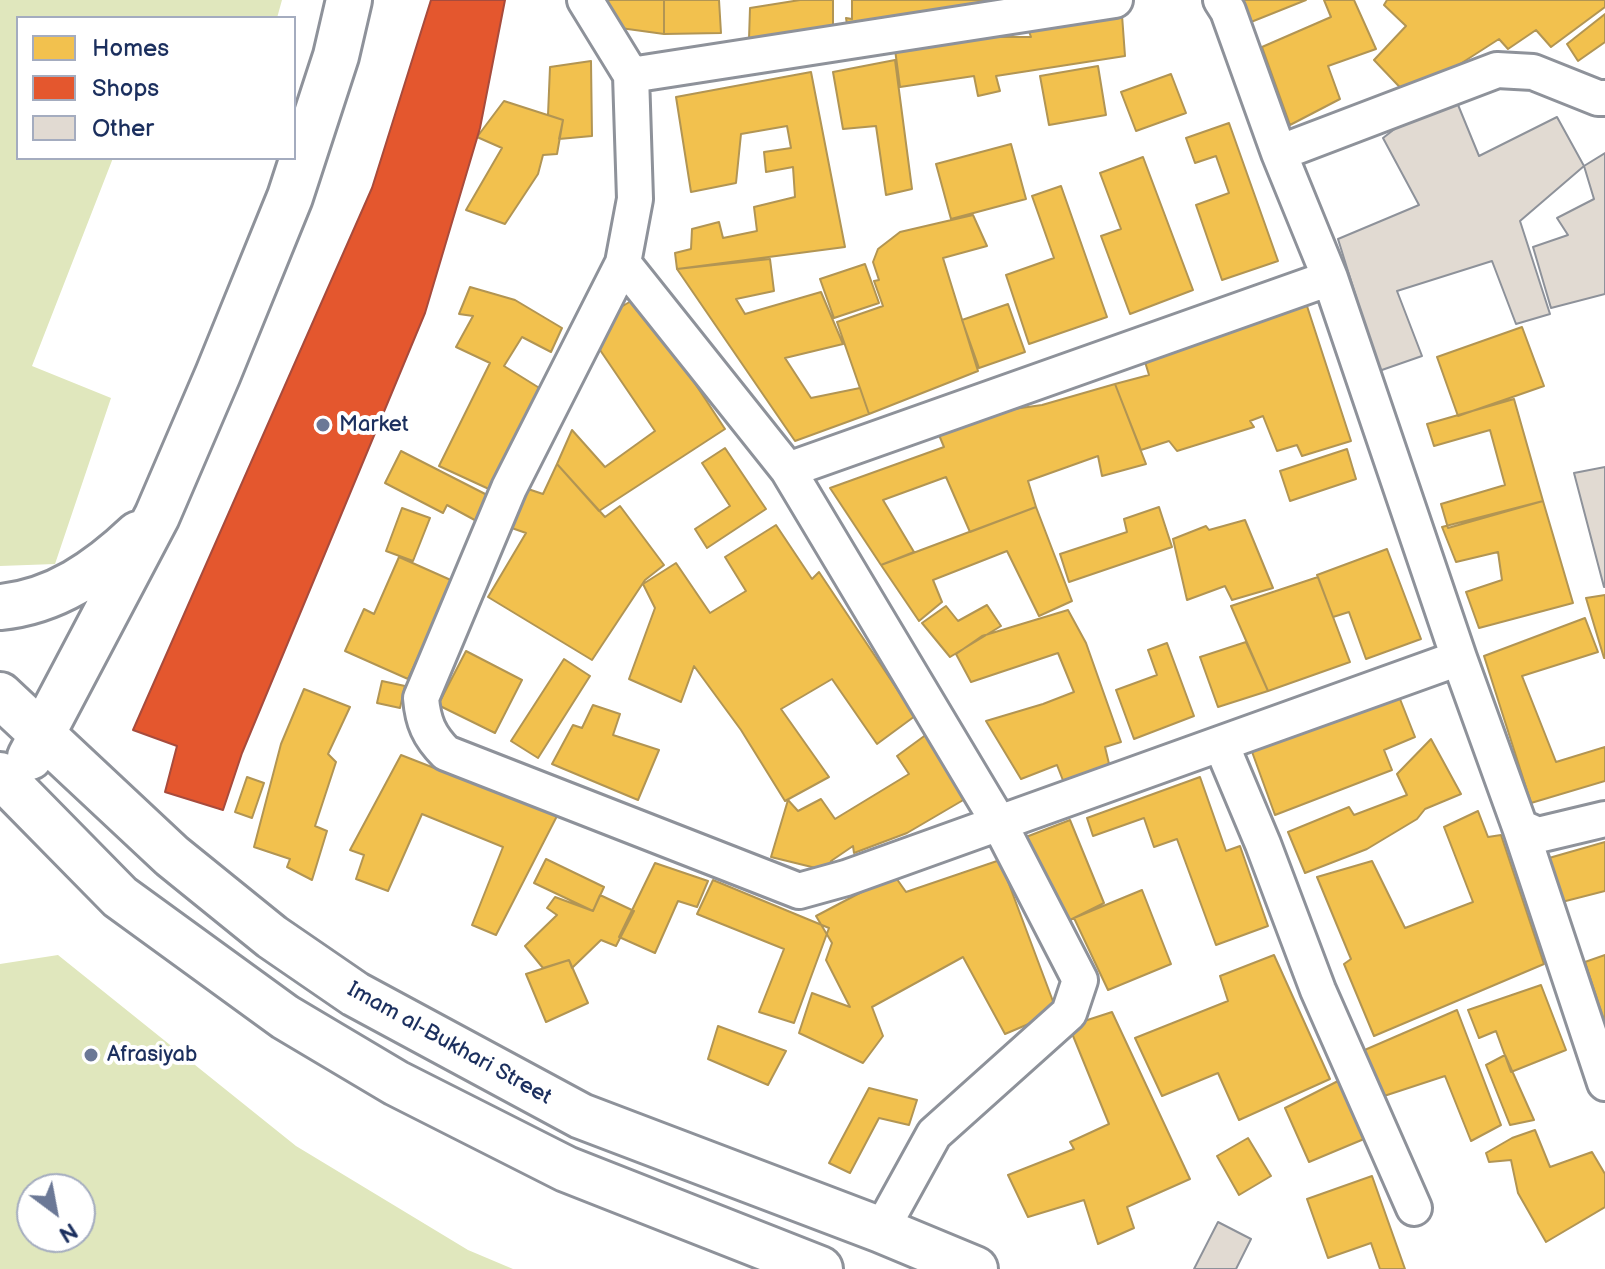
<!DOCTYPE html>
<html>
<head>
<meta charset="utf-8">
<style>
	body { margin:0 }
	#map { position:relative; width:1605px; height:1269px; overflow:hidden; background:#fff; font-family:"Balsamiq Sans",sans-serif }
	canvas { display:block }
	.legend { position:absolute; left:16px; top:16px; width:280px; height:144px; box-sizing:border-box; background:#fff; border:2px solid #a4acbf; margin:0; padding:10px 14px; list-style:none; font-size:24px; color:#1b2f5e }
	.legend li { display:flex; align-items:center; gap:16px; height:40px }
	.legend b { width:40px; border:2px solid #a4acbf }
	.north { position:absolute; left:16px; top:1173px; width:80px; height:80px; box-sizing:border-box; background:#fff; border:2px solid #a4acbf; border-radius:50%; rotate:148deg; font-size:22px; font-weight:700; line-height:32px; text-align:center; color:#1b2f5e }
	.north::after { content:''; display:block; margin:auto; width:28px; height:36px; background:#6b7896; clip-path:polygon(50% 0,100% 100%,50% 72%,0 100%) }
</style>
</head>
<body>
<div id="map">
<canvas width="1605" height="1269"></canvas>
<ul class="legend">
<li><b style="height:22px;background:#f2c14e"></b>Homes</li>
<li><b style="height:22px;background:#e4572e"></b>Shops</li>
<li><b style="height:22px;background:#e1dad2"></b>Other</li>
</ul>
<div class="north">N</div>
</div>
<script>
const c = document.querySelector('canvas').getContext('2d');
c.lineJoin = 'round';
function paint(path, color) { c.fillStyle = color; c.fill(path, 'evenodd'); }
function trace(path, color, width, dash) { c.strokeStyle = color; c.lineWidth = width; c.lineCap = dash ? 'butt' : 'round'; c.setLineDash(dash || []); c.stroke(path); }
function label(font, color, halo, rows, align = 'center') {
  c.font = font + ' "Balsamiq Sans",sans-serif'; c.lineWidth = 8; c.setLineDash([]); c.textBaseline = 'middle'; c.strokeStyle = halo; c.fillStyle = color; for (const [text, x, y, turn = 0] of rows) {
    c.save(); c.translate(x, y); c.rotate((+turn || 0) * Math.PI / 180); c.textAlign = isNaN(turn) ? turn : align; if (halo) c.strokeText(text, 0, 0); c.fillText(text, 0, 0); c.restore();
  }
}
paint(new Path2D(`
	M0,0H282L277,18H18V158H113L32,366L111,398L55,564L0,566Z
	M58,955L296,1146L468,1250L513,1269H0V964ZM32,1189H80V1237H32Z`), '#e0e7bd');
const homes = new Path2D(`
	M604,0H664V34L613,27Z
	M664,0H719L721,33L664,34Z
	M800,0H833V28L749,39L750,8Z
	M852,0H1010L848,30L846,18L852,19Z
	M1243,0H1306L1251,22Z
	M1324,0H1354L1376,49L1328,66L1340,99L1290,125L1262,47L1331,17Z
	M1387,0H1605V7L1551,47L1536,30L1508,49L1499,39L1457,66L1464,78L1411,99L1374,60L1406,26L1384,5Z
	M1605,14V42L1578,61L1567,44Z
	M1122,15L1125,56L996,76L1000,91L978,96L974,76L900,87L894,42L966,37H1031L1024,17Z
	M895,60L912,189L886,195L876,126L843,129L833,72Z
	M591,61L592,136L559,139L563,120L548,115L550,67Z
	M1098,66L1106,115L1049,125L1040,76Z
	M811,72L845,247L677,269L675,253L691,249L692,229L719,222L723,238L757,231L754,207L795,197L793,167L766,172L764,152L791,148L787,126L741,134L736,183L691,192L676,97Z
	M1171,74L1186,113L1136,131L1121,92Z
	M504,101L563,120L557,154L543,155L538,174L505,224L466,210L502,148L477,137Z
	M1229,123L1278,261L1222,280L1196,205L1229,193L1216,156L1195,163L1186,138Z
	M1011,144L1026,199L951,219L936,164Z
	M1143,157L1193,290L1130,314L1101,236L1121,229L1100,173Z
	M1061,186L1107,317L1029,344L1006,275L1054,258L1032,196Z
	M973,215L987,246L943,258L978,371L869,414L837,322L883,306L874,281L879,280L873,262L878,249L891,239L900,232Z
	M770,259L774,291L736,299L745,314L821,292L843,344L785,358L811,398L860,388L869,414L795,441L677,269Z
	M865,264L879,303L834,318L820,279Z
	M470,287L515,300L562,328L551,352L522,337L504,366L541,389L491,490L439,466L490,363L456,347L473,316L459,314Z
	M638,297L725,429L599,511L557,464L572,430L605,467L655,431L598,347L609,314Z
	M1306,303L1351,441L1302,456L1297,445L1277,451L1263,416L1250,421L1254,427L1177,451L1169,441L1141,450L1115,384L1149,375L1142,352Z
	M1008,304L1025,352L979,368L962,320Z
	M1522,327L1544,386L1458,416L1437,357Z
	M1115,384L1146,464L1102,476L1098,456L1028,481L1036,507L970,532L946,477L883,500L914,552L881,565L830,488L944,447L939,435L985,413L1042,405Z
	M1514,399L1543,501L1448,528L1441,504L1505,485L1490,430L1434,446L1427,424Z
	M725,448L766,509L707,548L695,529L730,506L702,463Z
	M1347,449L1356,479L1290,501L1280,471Z
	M401,451L495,499L482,524L447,505L443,513L385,483Z
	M557,464L605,517L620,506L664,565L645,580L592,660L488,597L526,533L506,526L525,488L543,494Z
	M1543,501L1573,603L1479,628L1466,592L1502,580L1498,552L1456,562L1442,527Z
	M1036,507L1072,601L1039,616L1007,551L933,580L942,602L919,621L881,565Z
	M1159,507L1172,547L1069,582L1060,554L1127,532L1124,519Z
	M402,508L430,518L413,561L386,551Z
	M1245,520L1273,588L1232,600L1225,586L1187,600L1173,539L1206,526L1209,530Z
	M776,525L812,579L819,572L915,716L877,744L832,679L781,709L829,777L785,801L741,730L694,666L681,702L629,679L655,608L643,584L676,563L710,613L746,591L725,557Z
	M1387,549L1421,639L1366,659L1349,612L1333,617L1317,575Z
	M399,557L453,581L408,679L345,651L364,609L374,614Z
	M1318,577L1350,662L1268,691L1231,606Z
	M1605,595V658H1604L1586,598Z
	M987,605L1001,626L950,657L922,623L946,606L958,621Z
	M1068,610L1086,643L1121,742L1105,747L1110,768L1064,783L1057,765L1021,779L986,721L1043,704L1074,692L1058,653L971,682L956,654L982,636Z
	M1585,618L1598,652L1522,676L1556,762L1605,747V781L1531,803L1484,656Z
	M1246,642L1268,691L1218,707L1200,657Z
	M1167,643L1194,716L1134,739L1116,690L1157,675L1148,650Z
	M466,651L522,680L495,733L438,705Z
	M564,659L590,676L538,758L511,741Z
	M382,681L405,686L400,708L377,703Z
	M304,689L350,707L328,754L336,762L315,826L327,831L312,880L287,867L290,859L254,847L281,744Z
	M1398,694L1415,737L1384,750L1392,770L1275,815L1251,749Z
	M593,705L620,714L613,735L659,750L638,800L552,764L573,725L582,728Z
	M927,734L965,799L907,833L854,853L853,846L831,861L828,871L771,857L788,800L798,811L821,799L835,819L909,774L897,756Z
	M1431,739L1461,794L1425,809L1417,819L1367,849L1305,873L1288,832L1349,807L1354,815L1407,795L1397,774Z
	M401,755L557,816L496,935L472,925L503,847L422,814L388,891L356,879L364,855L350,850Z
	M247,777L264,783L252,818L235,812Z
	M1200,777L1226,851L1240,846L1268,926L1216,945L1177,839L1154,847L1144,818L1093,836L1087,818Z
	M1478,811L1488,837L1501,835L1544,964L1374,1036L1344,964L1351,959L1317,877L1372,861L1405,928L1473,902L1444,827Z
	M1070,820L1104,903L1066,922L1026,837Z
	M1605,842V891L1554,904L1542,860Z
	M546,859L604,887L593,911L534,883Z
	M1000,860L1057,1012L1005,1034L963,957L872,1007L883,1036L863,1063L799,1033L812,993L850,1007L826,960L832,943L816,916L894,875L906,892Z
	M655,863L708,881L697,907L678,901L655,953L619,937Z
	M713,880L829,928L794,1023L759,1012L784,949L697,914Z
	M1142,890L1171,964L1108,990L1074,918Z
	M600,895L634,911L616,946L601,940L572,968L569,960L543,968L525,946L557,915L547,908L555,897L593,911Z
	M1274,955L1330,1079L1239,1120L1218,1073L1162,1096L1135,1038L1228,1001L1220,976Z
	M1605,955V1024L1585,962Z
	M569,960L588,1003L546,1022L526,974Z
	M1541,985L1566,1050L1511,1072L1496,1031L1479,1038L1468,1010Z
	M1457,1010L1501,1125L1471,1141L1445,1076L1381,1097L1360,1052Z
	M1112,1012L1190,1179L1127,1207L1134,1228L1098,1244L1084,1200L1028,1217L1008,1175L1074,1149L1070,1142L1109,1124L1069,1026Z
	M718,1026L786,1051L768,1085L708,1059Z
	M1505,1055L1534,1120L1510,1125L1486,1065Z
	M1338,1081L1364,1139L1309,1162L1285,1108Z
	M869,1088L917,1100L909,1125L879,1118L850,1173L829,1163Z
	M1535,1130L1550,1167L1592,1152L1605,1174V1207L1546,1242L1518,1193L1511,1160L1489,1162L1486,1153L1512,1138Z
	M1248,1138L1271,1176L1239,1195L1217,1156Z
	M1372,1176L1405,1269H1380L1371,1243L1328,1258L1307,1199Z`);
paint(homes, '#f2c14e');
trace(homes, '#b29553', 2);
const shops = new Path2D(`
	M431,0H505L480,128L425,313L242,753L223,810L165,792L177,746L133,730L372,188Z`);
paint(shops, '#e4572e');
trace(shops, '#a84b3c', 2);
const building = new Path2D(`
	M1456,100L1479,156L1557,117L1584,166L1520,221L1550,314L1516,324L1492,261L1397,291L1422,356L1379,371L1338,239L1419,205L1383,138L1415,113Z
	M1605,153V294L1551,308L1533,247L1568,235L1557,218L1594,199L1584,166Z
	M1605,467V587H1604L1574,473Z
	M1218,1222L1251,1239L1236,1269H1194Z`);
paint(building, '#e1dad2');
trace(building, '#8e929a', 2);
const street = new Path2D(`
	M585,0L631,75L635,199L623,263L509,488L421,698C423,722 429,736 446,753L799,891L846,878L1459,658
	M1221,0L1228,11L1279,153L1330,278L1459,658L1520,827L1605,1083
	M631,75L1115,0
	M1279,153L1497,70L1533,72L1598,98H1605
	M623,263L788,470L999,823L1080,980L1069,1013L934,1134L881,1230
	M788,470L1330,278
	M1221,744L1263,844L1318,990L1414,1208
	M1520,827L1538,835L1605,819`);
const secondary = new Path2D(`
	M0,607C55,602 99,571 138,534
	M0,695L172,856L272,937L355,994L581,1116L881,1230L975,1269
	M30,757L157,516L218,374L290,197L336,56L349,0
	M0,775L120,897L285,1017L396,1083L566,1169L820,1269`);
trace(street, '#8e929a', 40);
trace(secondary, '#8e929a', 50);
trace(street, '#fff', 34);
trace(secondary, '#fff', 44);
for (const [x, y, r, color] of [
	[323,425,8,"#6b7896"],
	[91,1055,8,"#6b7896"]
]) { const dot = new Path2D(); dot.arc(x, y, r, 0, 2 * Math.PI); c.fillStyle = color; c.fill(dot); trace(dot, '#fff', 3); }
label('22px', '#1b2f5e', '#fff', [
	["Market",339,425],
	["Afrasiyab",107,1055]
], 'left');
label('22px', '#1b2f5e', '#fff', [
	["Imam al-Bukhari Street",449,1044,29]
]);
</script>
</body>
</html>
